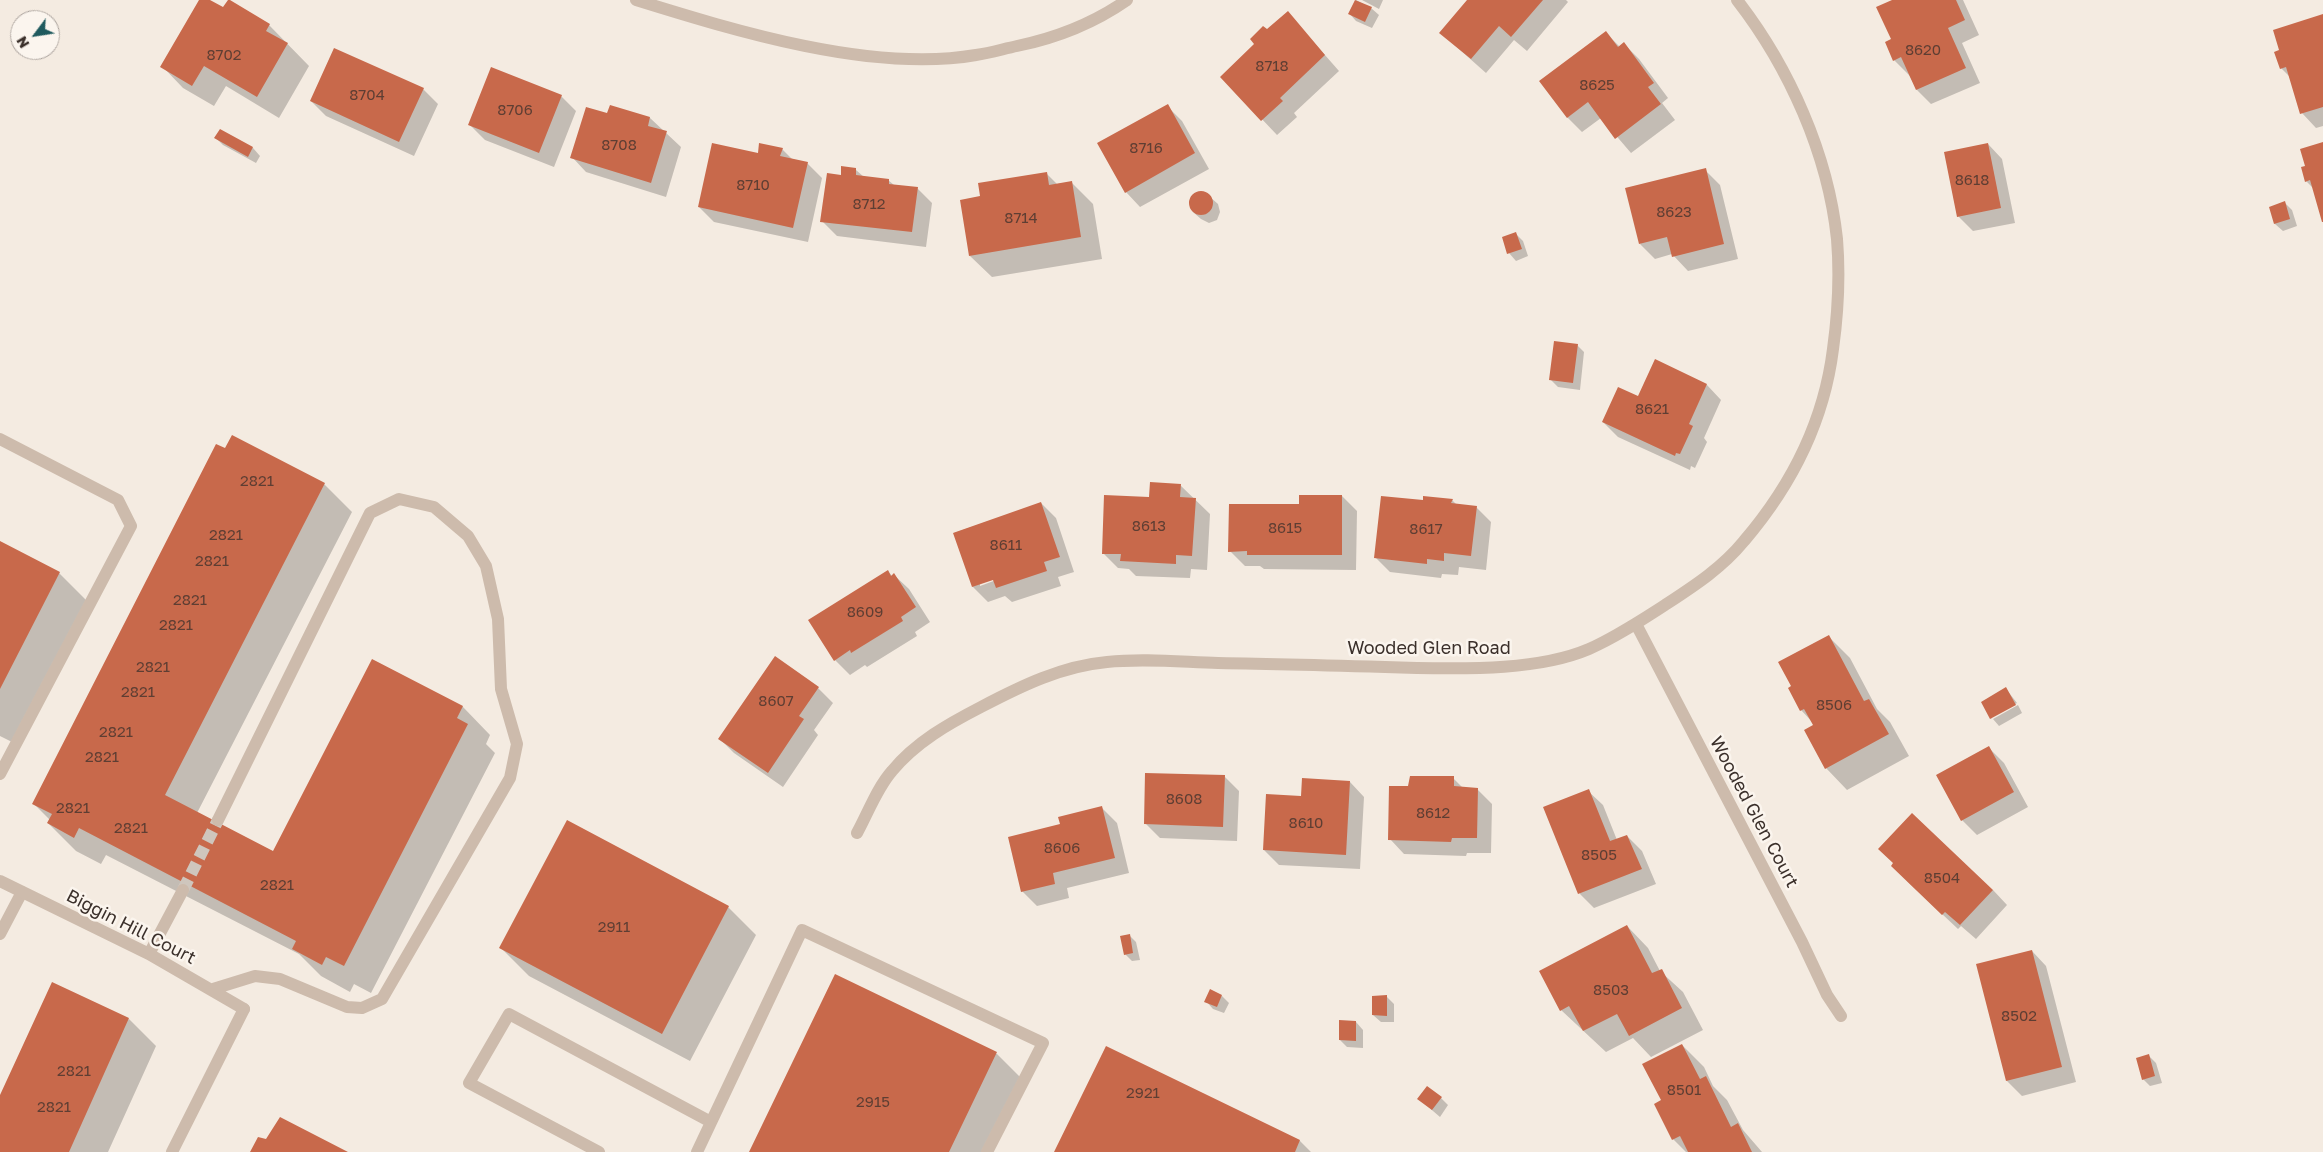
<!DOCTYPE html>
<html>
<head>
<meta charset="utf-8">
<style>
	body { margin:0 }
	#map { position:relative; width:2323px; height:1152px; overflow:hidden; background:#f4ebe1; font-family:"Golos Text",sans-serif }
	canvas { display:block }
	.north { position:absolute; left:10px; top:10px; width:50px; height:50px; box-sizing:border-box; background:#fbf5ee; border:1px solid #aea6a0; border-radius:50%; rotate:239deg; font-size:14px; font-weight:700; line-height:20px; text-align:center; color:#3b302b }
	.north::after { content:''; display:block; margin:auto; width:18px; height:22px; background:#1f5a5e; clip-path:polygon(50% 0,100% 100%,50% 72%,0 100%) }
</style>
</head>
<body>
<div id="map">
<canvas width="2323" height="1152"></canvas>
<div class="north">N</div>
</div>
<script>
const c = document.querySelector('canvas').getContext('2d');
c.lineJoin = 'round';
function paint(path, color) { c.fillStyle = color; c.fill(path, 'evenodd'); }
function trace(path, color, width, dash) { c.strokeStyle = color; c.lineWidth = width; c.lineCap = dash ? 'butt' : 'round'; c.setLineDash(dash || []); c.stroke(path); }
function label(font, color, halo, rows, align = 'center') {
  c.font = font + ' "Golos Text",sans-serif'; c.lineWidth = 5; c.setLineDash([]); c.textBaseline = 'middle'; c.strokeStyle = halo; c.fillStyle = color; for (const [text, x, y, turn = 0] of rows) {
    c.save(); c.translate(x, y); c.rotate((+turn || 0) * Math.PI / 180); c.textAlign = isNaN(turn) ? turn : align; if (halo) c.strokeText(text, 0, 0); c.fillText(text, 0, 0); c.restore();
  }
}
paint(new Path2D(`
	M200,0H208L224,9L228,1L269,25L309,66L279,118L226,86L214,106L183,88L162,66Z
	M1356,0L1371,8L1379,15L1372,28L1356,21L1349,13Z
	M1362,0H1383L1379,9Z
	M1468,0H1566L1568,2L1527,51L1514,40L1486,73L1441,33Z
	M1895,0H1963L1979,35L1962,43L1980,83L1931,104L1917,90L1909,75L1894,60L1887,42L1893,40Z
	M1288,13L1339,71L1294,113L1297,117L1277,135L1222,77L1268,31Z
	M2323,15V126L2316,128L2302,113L2291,78L2281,68Z
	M1606,33L1620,47L1624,44L1639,59L1668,98L1662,103L1675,120L1631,153L1601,118L1582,132L1567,117Z
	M423,89L438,104L414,156L326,116L311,101Z
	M561,96L576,111L554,167L485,140L470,125Z
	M1167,106L1182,121L1209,169L1140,207L1126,192Z
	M608,115L650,118L681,147L666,197L586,172L572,157Z
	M220,130L253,148L260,156L256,163L223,145L216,138Z
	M2323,143V219L2314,189L2306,181V166Z
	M1988,144L2002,159L2015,223L1973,231L1958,216Z
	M782,149L793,160L807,163L822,178L808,242L714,222L699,207L759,154Z
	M856,170L864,177L888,180L894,185L917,188L932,203L926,247L837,236L822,221L842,176Z
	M1705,170L1720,185L1738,259L1688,271L1672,254L1655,259L1640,244Z
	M1046,173L1057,184L1071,182L1093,204L1102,259L992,277L970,256L982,197Z
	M1201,192L1210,197L1218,204L1220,212L1217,220L1209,223L1201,219L1193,212L1190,205L1193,196Z
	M2285,203L2292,210L2297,226L2283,231L2275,224L2270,208Z
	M1516,234L1523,241L1528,256L1516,261L1509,253Z
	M1577,345L1584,352L1580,390L1558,387L1551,380Z
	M1707,385L1721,400L1704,438L1707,442L1695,468L1691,466L1690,470L1618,437L1603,422L1638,398Z
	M324,484L352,512L197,813L274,852L373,660L463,707L490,735L486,744L495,753L371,993L354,984L350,992L321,976L299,954L106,855L101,864L76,851L48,823L50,820L33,803Z
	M1180,485L1210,514L1207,570L1191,569L1190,578L1136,576L1129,569L1118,568L1103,553L1150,499Z
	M1342,496L1357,511L1356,570L1264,569L1260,566H1245L1230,551L1300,505Z
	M1452,500L1457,505L1476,507L1491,522L1486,570L1459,567L1458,575L1442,574L1441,578L1390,572L1375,557L1424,502Z
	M1041,503L1056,518L1074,572L1058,577L1061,586L1012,602L1005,596L988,602L973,587L954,533ZM998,577L999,579L980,586V583Z
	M0,543L59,573L86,600L14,743L0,736Z
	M888,571L892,576L894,575L909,589L930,622L915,632L917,636L867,667L865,665L850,675L835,660Z
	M1828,636L1850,658L1877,709L1890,722L1909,756L1847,790L1826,768L1815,725L1801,710L1793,687Z
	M818,688L833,703L814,730L818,735L783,787L734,753L720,739Z
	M2006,689L2017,703L1992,717V719L1983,702Z
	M2018,705L2022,713L1999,726L1993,719Z
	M1989,748L2004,763L2028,807L1977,835L1962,820Z
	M1224,776L1239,791L1237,841L1160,838L1145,823Z
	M1453,778L1463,788L1477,789L1492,804L1491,853H1467L1466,856L1404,854L1390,839L1409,787Z
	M1350,782L1364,797L1360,869L1279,865L1264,850L1303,798Z
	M1588,791L1603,805L1617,840L1627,836L1642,851L1656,884L1594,908L1580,894L1545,808Z
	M1102,808L1117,823L1129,873L1067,888L1069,898L1037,906L1022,891L1062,825Z
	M1907,881L1993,890L2007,905L1976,939L1961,926L1958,929Z
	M728,907L756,935L690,1061L529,976L501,948Z
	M1627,926L1648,948L1660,971L1683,992L1703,1030L1651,1057L1633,1038L1606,1052L1561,1010L1541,972Z
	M1129,935L1136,942L1140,960L1132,961L1125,954Z
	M2032,951L2046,966L2076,1082L2022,1096L2007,1081L1978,965Z
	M836,976L997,1054L1024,1081L990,1152H751Z
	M1222,996L1229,1003L1224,1013L1213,1009L1206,1001Z
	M1387,997L1394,1004V1022H1381L1373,1015Z
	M129,1019L156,1046L108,1152H0V1099Z
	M1356,1022L1363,1030V1048L1347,1047L1340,1040Z
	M1682,1045L1704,1067L1713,1086L1727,1100L1743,1130L1762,1152H1686L1673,1139Z
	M1106,1047L1300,1141L1311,1152H1056Z
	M2149,1056L2156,1063L2162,1083L2150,1086L2143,1079Z
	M1441,1098L1448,1105L1440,1117L1419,1099Z`), '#0003');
paint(new Path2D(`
	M199,0H210L223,7L228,0H230L270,24L266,31L288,43L257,97L204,66L192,86L160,67Z
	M1355,0L1372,7L1365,22L1348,14Z
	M1467,0H1543L1511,37L1499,26L1471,59L1439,33Z
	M1892,0H1956L1965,20L1948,28L1966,68L1916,90L1901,57L1893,61L1885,42L1891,39L1876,7Z
	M1288,11L1325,55L1280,98L1283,101L1261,121L1220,77L1254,44L1250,39L1263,26L1267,29Z
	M2323,14V107L2300,114L2286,67L2280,69L2274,52L2279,50L2273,30Z
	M1606,31L1618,47L1624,42L1654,83L1648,87L1661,104L1615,139L1588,102L1567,118L1539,81Z
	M334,48L424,88L399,142L310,101Z
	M491,67L562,95L539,153L468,125Z
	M1168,104L1195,153L1125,193L1097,143Z
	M610,105L650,117L648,126L667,131L651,183L570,158L586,107L607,113Z
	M220,129L253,147L248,157L214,138Z
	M2323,142V222H2322L2310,180L2305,182L2301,167L2305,166L2300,149Z
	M712,143L758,153L759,143L783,148L780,156L808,162L793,228L698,207Z
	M1988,143L2001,208L1957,217L1944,152Z
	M841,166L856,168V175L889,179V184L918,187L912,232L820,222L827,173L841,175Z
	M1706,168L1724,244L1672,257L1667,237L1639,244L1625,188Z
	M1047,172L1049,185L1072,181L1081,237L969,256L960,200L980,196L978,183Z
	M1189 203a12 12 0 1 1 24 0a12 12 0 1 1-24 0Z
	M2285,201L2290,219L2274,224L2269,207Z
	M1516,232L1522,249L1507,254L1502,237Z
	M1554,341L1578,344L1573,383L1549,380Z
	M1655,359L1707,384L1689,424L1693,426L1680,454L1676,453L1675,456L1602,422L1618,387L1638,396Z
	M232,435L325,483L165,795L273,851L372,659L463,706L457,718L468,724L344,966L326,957L322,965L292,949L296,941L79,828L74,838L47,823L52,814L32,804L216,444L225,448Z
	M1150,482L1181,484L1180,497L1196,498L1192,556L1176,555V564L1120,561L1121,554H1102L1104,495L1149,497Z
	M1299,495H1342V555H1247V551L1228,552L1229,504H1299Z
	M1381,496L1423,500V496L1453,499L1451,503L1477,506L1471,556L1444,553V561L1427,559V564L1374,558Z
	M1041,502L1060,557L1044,562L1047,571L996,588L993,580L972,587L953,533Z
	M0,541L60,572L0,689Z
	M888,570L891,576L894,573L916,607L901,617L903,621L851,653L850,650L834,661L808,620Z
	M1829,635L1864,701L1869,699L1889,734L1825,769L1804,730L1813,725L1804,709L1800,711L1788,688L1791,686L1778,662Z
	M775,656L819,687L799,716L804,719L768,773L718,739Z
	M2006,687L2016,705L1990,719L1981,702Z
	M1989,746L2014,792L1961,821L1936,775Z
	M1145,773L1225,775L1223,827L1144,824Z
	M1410,776H1454V786L1478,788L1477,838H1452L1451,842L1388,840L1389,786H1408Z
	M1302,778L1350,781L1346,855L1263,850L1266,794L1301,796Z
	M1589,789L1610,841L1627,835L1642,869L1578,894L1543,807Z
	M1102,806L1115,858L1053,873L1055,884L1021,892L1008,837L1060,824L1058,817Z
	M1912,813L1993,890L1960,925L1945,912L1942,915L1891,866L1893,863L1878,849Z
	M567,820L729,906L662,1034L499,948Z
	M1627,925L1652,973L1662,969L1682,1008L1629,1036L1617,1014L1583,1031L1569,1006L1560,1011L1539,971Z
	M1130,934L1133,953L1124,955L1120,936Z
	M2032,950L2062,1067L2006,1081L1976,964Z
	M835,974L997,1052L949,1152H749Z
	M52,982L129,1018L69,1152H0V1095Z
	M1210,989L1222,995L1217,1007L1204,1002Z
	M1387,995V1016L1372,1015V996Z
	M1339,1020L1356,1021V1041L1339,1040Z
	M1682,1044L1700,1079L1706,1076L1731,1127L1738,1123L1752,1152H1688L1680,1136L1672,1140L1654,1104L1661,1100L1642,1064Z
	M1106,1046L1300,1140L1295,1152H1054Z
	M2149,1054L2155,1076L2142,1080L2136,1058Z
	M1427,1086L1442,1097L1432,1110L1417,1099Z
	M280,1117L348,1152H250L258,1137L266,1139Z`), '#c8694b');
trace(new Path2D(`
	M183,890L218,820`), '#cfc6bd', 12, [12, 6]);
trace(new Path2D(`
	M0,439L118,500L131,526L0,774
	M0,934L22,892
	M172,1152L244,1009
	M599,1152L469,1083L509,1014L711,1122
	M697,1152L802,930L1043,1043L987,1152`), '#cdbbac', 12);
trace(new Path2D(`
	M636,0C736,31 872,73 976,55C990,53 1003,49 1017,46C1056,38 1094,23 1127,0
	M1636,624L1802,942L1827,995L1841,1016
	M857,833C868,813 877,788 892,771C916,742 948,724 981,707C1021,686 1062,666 1107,662C1144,658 1182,662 1218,663C1285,664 1351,666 1417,668C1469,669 1540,670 1589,649C1616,637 1640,621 1665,605C1694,586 1722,568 1744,541C1791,486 1824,421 1833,349C1838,313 1840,276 1837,239C1828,154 1789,67 1737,0
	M0,881L149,954L244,1009
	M149,954L183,890
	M213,989L255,976L280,979L347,1007L362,1008L382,999L510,778L517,744L501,689L498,619L486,566L468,536L434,507L399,499L370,513L218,820`), '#cdbbac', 12);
label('15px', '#5e3e33', null, [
	["8620",1923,50],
	["8702",224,55],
	["8718",1272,66],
	["8625",1597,85],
	["8704",367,95],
	["8706",515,110],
	["8708",619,145],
	["8716",1146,148],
	["8618",1972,180],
	["8710",753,185],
	["8712",869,204],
	["8623",1674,212],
	["8714",1021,218],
	["8621",1652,409],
	["2821",257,481],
	["8613",1149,526],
	["8615",1285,528],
	["8617",1426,529],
	["2821",226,535],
	["8611",1006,545],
	["2821",212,561],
	["2821",190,600],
	["8609",865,612],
	["2821",176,625],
	["2821",153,667],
	["2821",138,692],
	["8607",776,701],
	["8506",1834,705],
	["2821",116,732],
	["2821",102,757],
	["8608",1184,799],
	["2821",73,808],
	["8612",1433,813],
	["8610",1306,823],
	["2821",131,828],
	["8606",1062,848],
	["8505",1599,855],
	["8504",1942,878],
	["2821",277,885],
	["2911",614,927],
	["8503",1611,990],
	["8502",2019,1016],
	["2821",74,1071],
	["8501",1684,1090],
	["2921",1143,1093],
	["2915",873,1102],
	["2821",54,1107]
]);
label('18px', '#3b302b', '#fbf5ee', [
	["Wooded Glen Road",1429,648],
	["Wooded Glen Court",1754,812,62],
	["Biggin Hill Court",131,927,27]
]);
</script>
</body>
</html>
